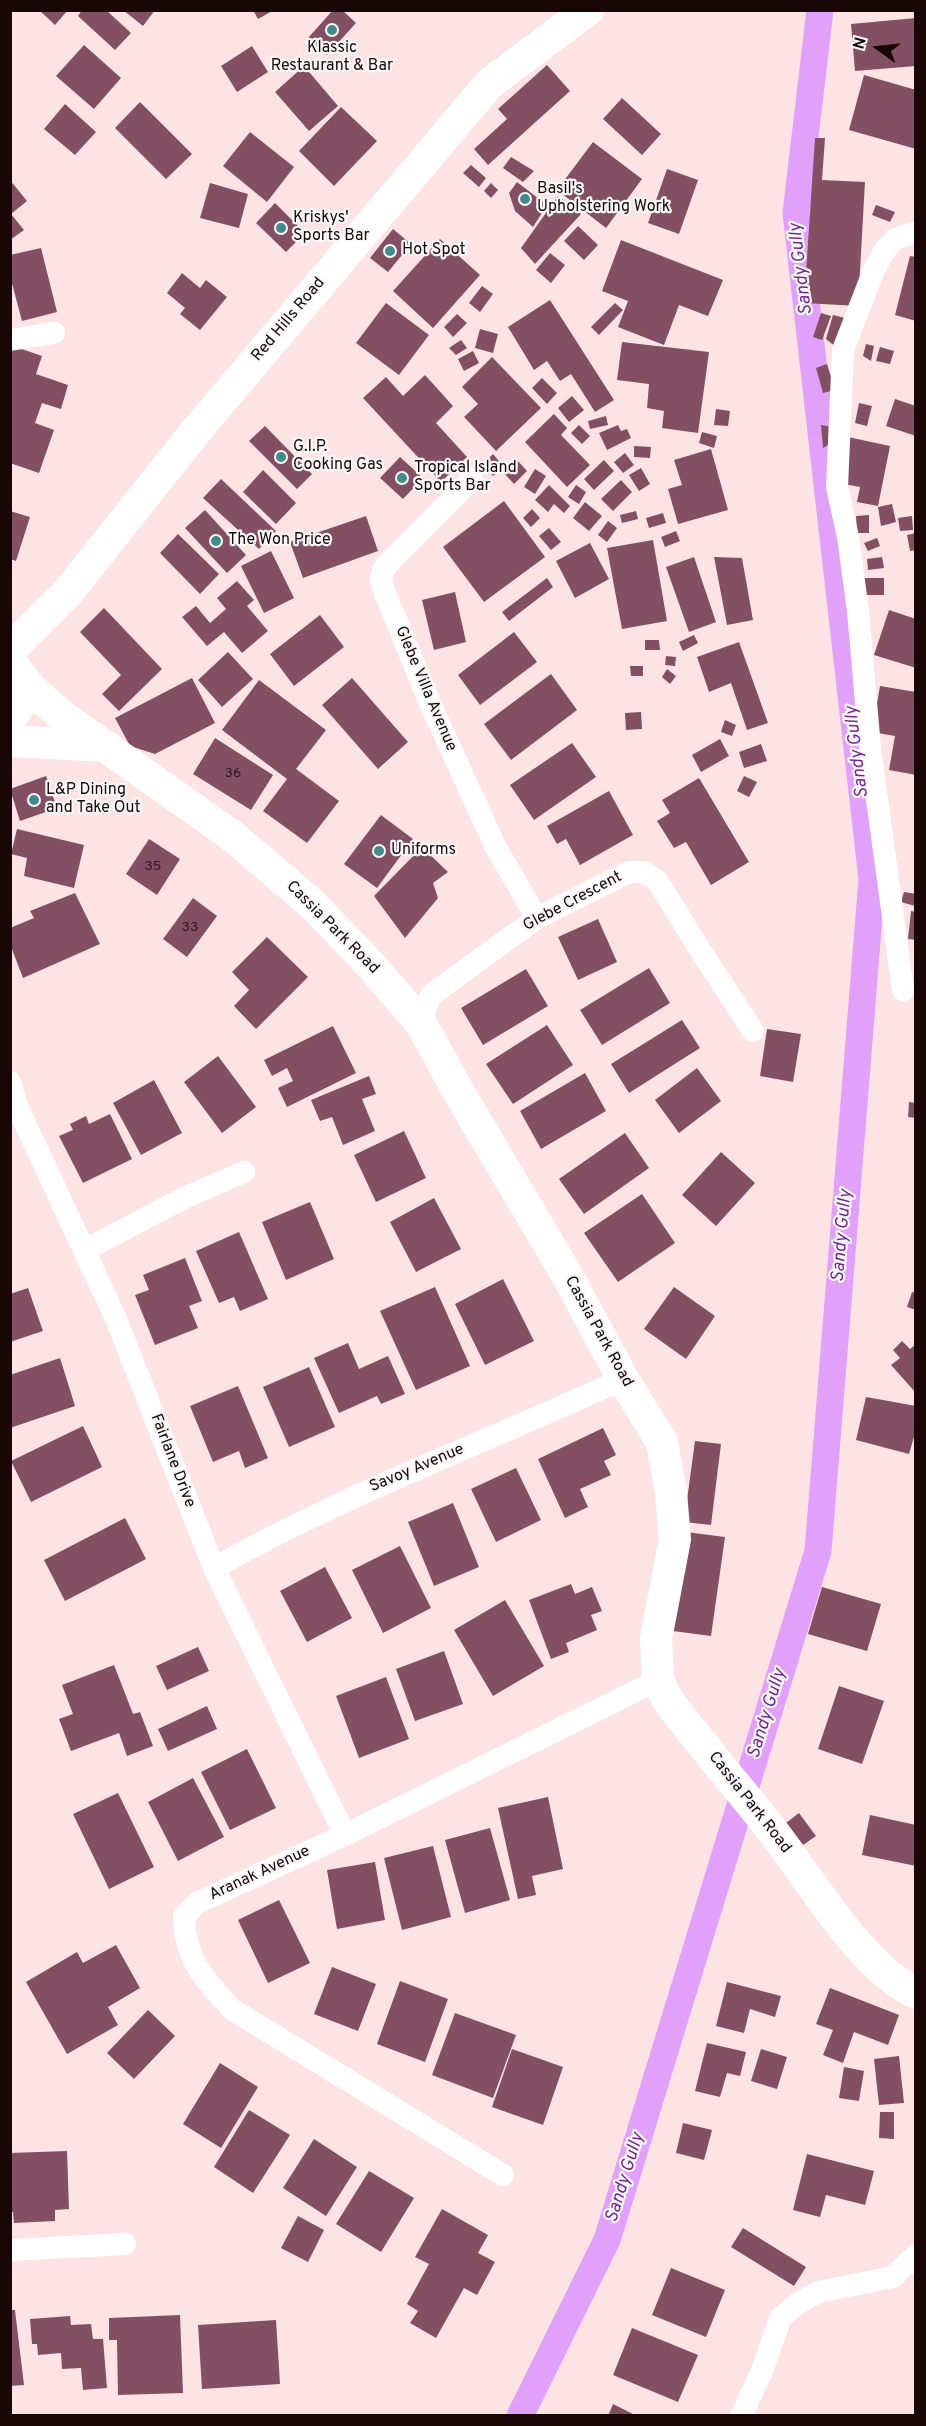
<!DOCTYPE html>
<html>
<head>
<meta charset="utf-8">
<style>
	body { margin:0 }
	#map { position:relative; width:926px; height:2426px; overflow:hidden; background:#fde3e4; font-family:Overpass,sans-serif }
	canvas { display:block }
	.frame { position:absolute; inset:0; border:12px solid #190607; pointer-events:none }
	.north { position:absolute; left:848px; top:18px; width:60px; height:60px; -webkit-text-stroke:4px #f8f8f8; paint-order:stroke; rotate:285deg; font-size:16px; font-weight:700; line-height:24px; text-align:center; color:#190607 }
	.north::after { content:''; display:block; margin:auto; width:21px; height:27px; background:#190607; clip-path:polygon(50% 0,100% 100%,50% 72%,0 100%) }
</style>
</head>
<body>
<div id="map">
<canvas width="926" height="2426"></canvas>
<div class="frame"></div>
<div class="north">N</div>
</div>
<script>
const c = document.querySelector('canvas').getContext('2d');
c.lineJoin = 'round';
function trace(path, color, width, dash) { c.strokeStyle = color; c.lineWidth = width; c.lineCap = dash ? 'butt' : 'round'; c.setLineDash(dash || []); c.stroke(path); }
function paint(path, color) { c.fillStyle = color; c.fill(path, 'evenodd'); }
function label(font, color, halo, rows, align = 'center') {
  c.font = font + ' Overpass,sans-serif'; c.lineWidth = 4.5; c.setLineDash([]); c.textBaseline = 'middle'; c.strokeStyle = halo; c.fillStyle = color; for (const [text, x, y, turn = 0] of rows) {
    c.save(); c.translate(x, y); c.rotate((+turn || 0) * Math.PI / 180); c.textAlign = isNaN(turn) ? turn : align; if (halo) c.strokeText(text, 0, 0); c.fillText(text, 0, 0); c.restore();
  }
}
trace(new Path2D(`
	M520,2416L607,2240L818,1551L872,879L796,213L820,10`), '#e1a0fa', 27);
paint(new Path2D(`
	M39,10H68L55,25Z
	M82,10H106L131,33L115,50L78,16Z
	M123,10H155L143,26Z
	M253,10H274L258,19Z
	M333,10H342L356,23L327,55L308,38Z
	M916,18V66L855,71L851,24Z
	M84,45L121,78L94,109L56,76Z
	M252,46L268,72L237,92L221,66Z
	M547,65L570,91L488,165L474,149L507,119L498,109Z
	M304,66L338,106L309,131L275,92Z
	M864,75L916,90V149L849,130Z
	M622,98L661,134L642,155L603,119Z
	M140,102L192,154L166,179L115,128Z
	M65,104L96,132L75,155L44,129Z
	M341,107L377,141L334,186L299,151Z
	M250,132L294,167L267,202L223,166Z
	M815,138H825L822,180L865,182L858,306L804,303Z
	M593,142L642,179L606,228L557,190Z
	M511,157L534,171L523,182L503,168Z
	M471,165L486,178L479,187L463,173Z
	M667,169L698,180L679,234L648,223Z
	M10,180L27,201L11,214L24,230L10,240Z
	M517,182L547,205L533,227L515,211L509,193Z
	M210,183L248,194L239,228L200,218Z
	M491,183L498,190L491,198L484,191Z
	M558,196L581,214L535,264L521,248Z
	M275,203L305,233L286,252L256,223Z
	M876,205L895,212L890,222L872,215Z
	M578,226L598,245L584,260L564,241Z
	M393,229L411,244L388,272L370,258Z
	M440,239L480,275L433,328L393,291Z
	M621,240L723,280L708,316L679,305L664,345L618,327L628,301L602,291Z
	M41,248L57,312L22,321L10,276V255Z
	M550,253L565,265L551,283L536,270Z
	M910,256L916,257V321L895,315Z
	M182,273L200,288L206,280L227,297L200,330L180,314L185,308L167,293Z
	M482,286L493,294L480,312L469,303Z
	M550,300L614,400L595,412L571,374L560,381L547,361L534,370L508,327Z
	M386,303L429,335L399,375L356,343Z
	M615,303L623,310L599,335L591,327Z
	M821,313L831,316L822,340L813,337Z
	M457,314L467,323L453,337L444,327Z
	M833,315L845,318L836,347L826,339Z
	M480,329L498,334L493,353L475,348Z
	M461,340L467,348L456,355L449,348Z
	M622,342L709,352L698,433L662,428L664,411L647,408L649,384L617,380Z
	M866,344L874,346L871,361L863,356Z
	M10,345L42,356L36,374L68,385L61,409L42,403L35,423L54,430L39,473L10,463Z
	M880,347L894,351L890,364L876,361Z
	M473,351L479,363L464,371L458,359Z
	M492,357L541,408L496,451L464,417L478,404L462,387Z
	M827,364L835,390L823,393L816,368Z
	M425,375L453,406L436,423L467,457L441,482L363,398L386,377L403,396Z
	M542,378L557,393L547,404L532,388Z
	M572,396L584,410L569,422L558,408Z
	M895,399L916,406V436L886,426Z
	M859,403L872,406L867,426L855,423Z
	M716,409L730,411L728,426L714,425Z
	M554,414L567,428L561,435L590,465L567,487L525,442Z
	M606,416L608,425L590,429L588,421Z
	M579,425L590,436L582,444L571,433Z
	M618,425L621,431L627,429L631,438L607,450L599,433Z
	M821,425L833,427L830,444L823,448Z
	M265,426L312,474L297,489L249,441Z
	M702,432L717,436L714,448L699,443Z
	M848,437L890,446L878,506L857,502L860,487L839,483Z
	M634,446L651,447L650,458L634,457Z
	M711,449L728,510L678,524L668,489L682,485L674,460Z
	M625,453L634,465L623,473L614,462Z
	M493,454L504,467L493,476L483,464Z
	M400,457L423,478L403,499L380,478Z
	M516,459L527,471L514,484L503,472Z
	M604,460L614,471L594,490L584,479Z
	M641,468L650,484L639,491L629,475Z
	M535,469L546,476L535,494L524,487Z
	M263,470L296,503L276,524L243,492Z
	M221,479L276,531L259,549L203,498Z
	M621,480L632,492L613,511L601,499Z
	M549,485L570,506L564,513L554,504L548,512L535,500Z
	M576,485L586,492L579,504L568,497Z
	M504,501L545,557L484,602L443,547Z
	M585,502L602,516L589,531L573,518Z
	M892,504L896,522L881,526L878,507Z
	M532,509L540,518L531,527L523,518Z
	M205,510L246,555L227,573L185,528Z
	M10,511L30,517L16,561L10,559Z
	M636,511L638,519L622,523L620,515Z
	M663,513L666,523L649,528L646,518Z
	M869,515V533H857L856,516Z
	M366,516L378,551L303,578L290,542Z
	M912,516L913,530L900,531L898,518Z
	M608,521L617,528L607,542L598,535Z
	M549,528L561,542L551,550L539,536Z
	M676,531L680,541L665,547L661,537Z
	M916,533V550L910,551L907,535Z
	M178,534L219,574L200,594L160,553Z
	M877,538L880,546L868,551L864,543Z
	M653,540L667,621L622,629L607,548Z
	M590,543L609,579L575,598L556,561Z
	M271,551L294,598L264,613L241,566Z
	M694,557L716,622L689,632L666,567Z
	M714,557L742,558L753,620L727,625Z
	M882,557L884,568L868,570L867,559Z
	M547,578L553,587L509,621L502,612Z
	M861,578H884V595H862Z
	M237,581L254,600L247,606L268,631L242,653L224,632L207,646L182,617L196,606L210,623L226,609L217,598Z
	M455,592L466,642L434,650L422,600Z
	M104,608L162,669L119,711L102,694L121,675L80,632Z
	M889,610L916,619V668L874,655Z
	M320,615L344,647L294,686L270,654Z
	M514,632L537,662L480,705L458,675Z
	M694,635L698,643L683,651L679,642Z
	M645,640H659L660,650H645Z
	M739,642L768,723L747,730L731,683L709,692L697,657Z
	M228,652L253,679L222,707L198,680Z
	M666,656L676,657L675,666L665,665Z
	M630,666H643V676H631Z
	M667,669L676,676L670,684L662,677Z
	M551,674L577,710L511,760L484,724Z
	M192,678L215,723L155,754L130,746L115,718Z
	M352,678L408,742L378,769L322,705Z
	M259,680L326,730L296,769L339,801L307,843L263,811L287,779L222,730Z
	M880,686L916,692V775L889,770L895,736L872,732Z
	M641,712L642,729L626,730L625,713Z
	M725,720L736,725L732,736L721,732Z
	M215,738L273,775L251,810L193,774Z
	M720,739L729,756L701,772L692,755Z
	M572,743L596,777L534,820L510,785Z
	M761,744L767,761L744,768L739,752Z
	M46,776L57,808L20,821L10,789Z
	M744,776L757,782L749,797L737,791Z
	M699,778L749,862L711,885L686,842L674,848L657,821L670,813L662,800Z
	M609,791L633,835L580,865L566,839L557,844L547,826Z
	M381,815L413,839L377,888L344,864Z
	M17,829L84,845L74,888L24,876L27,858L11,854Z
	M149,839L180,859L157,895L126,874Z
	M422,847L448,872L433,883L438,898L405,938L374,896Z
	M904,892L916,894L915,906L901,902Z
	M75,893L100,944L23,978L10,944V928L34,918L30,911Z
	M193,898L217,916L187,957L163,939Z
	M911,911L916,912V940L908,939Z
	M598,919L617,962L578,980L558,937Z
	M267,937L308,977L256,1029L234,1006L249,990L232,972Z
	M649,968L670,1003L602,1045L580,1010Z
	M526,969L548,1006L483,1045L461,1008Z
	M682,1020L700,1048L629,1093L611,1064Z
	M547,1025L573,1065L513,1104L486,1064Z
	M333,1026L356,1073L287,1107L278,1088L293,1081L287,1068L272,1076L264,1060Z
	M767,1029L801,1034L793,1082L760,1076Z
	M218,1056L256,1107L222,1133L184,1082Z
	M697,1068L721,1101L679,1133L655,1100Z
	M585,1073L606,1111L541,1149L520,1111Z
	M369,1076L376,1094L362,1099L375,1131L343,1145L332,1117L320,1121L311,1100Z
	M154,1080L182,1133L141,1155L113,1103Z
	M909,1102L916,1103V1118L908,1117Z
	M110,1114L132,1159L83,1183L59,1136L73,1130L70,1124L86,1116L89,1124Z
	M404,1131L426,1178L376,1202L354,1155Z
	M625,1133L649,1168L584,1214L559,1179Z
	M721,1152L755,1183L716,1226L682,1195Z
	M642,1194L675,1243L618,1282L584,1233Z
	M434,1198L461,1249L416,1272L390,1222Z
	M310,1202L334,1259L286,1280L262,1222Z
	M239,1232L268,1299L240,1311L234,1297L219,1303L196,1251Z
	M185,1258L202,1301L189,1306L198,1328L155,1345L135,1295L149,1290L143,1275Z
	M503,1279L534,1341L485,1365L455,1304Z
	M435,1287L470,1366L416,1390L380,1311Z
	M674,1287L715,1316L686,1359L644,1329Z
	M28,1288L43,1331L10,1342V1294Z
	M912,1292L916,1293V1310L907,1307Z
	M902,1341L910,1349L916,1344V1393L891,1365L900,1358L893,1350Z
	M348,1343L359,1369L388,1356L405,1394L381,1404L377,1396L339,1413L314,1358Z
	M60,1358L75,1406L10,1428V1375Z
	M309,1367L335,1427L289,1447L263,1387Z
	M238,1386L268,1458L245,1468L239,1451L213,1462L190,1406Z
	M866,1397L916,1406V1430L909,1454L856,1440Z
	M83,1426L102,1467L31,1502L11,1461Z
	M603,1428L616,1455L604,1461L611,1475L580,1489L588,1507L565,1518L538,1459Z
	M695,1441L721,1444L711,1525L684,1522Z
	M516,1468L541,1520L496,1542L471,1489Z
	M453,1503L479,1567L434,1586L408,1522Z
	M125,1518L146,1559L65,1601L44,1560Z
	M686,1532L725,1537L711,1636L673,1631Z
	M400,1546L431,1608L383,1633L352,1570Z
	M325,1567L352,1618L307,1642L280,1591Z
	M571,1584L575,1594L592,1587L602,1611L591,1615L597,1630L566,1643L569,1652L551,1659L529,1600Z
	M822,1587L881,1604L867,1651L808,1634Z
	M505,1600L544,1666L493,1696L454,1630Z
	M198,1647L209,1671L167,1690L156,1666Z
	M444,1651L463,1704L415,1721L396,1669Z
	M114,1665L133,1714L140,1712L153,1746L127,1756L119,1733L71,1751L59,1719L73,1714L62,1685Z
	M386,1677L409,1739L359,1758L336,1696Z
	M839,1686L884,1701L862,1764L818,1749Z
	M207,1706L217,1729L168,1751L158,1729Z
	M247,1749L276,1808L230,1830L201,1772Z
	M193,1778L224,1837L178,1861L148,1802Z
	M118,1793L154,1867L109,1889L73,1814Z
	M548,1797L563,1869L532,1876L536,1895L518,1899L498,1808Z
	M799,1813L816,1836L803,1845L786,1823Z
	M870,1815L916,1825V1866L862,1855Z
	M490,1828L510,1900L465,1913L445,1840Z
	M433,1846L451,1917L402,1930L384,1858Z
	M375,1862L385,1920L337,1929L327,1870Z
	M279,1900L310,1963L268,1983L238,1920Z
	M116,1945L140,1988L108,2007L118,2025L67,2054L26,1982L77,1952L83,1963Z
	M332,1967L376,1984L358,2031L314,2014Z
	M400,1981L448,1999L425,2062L377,2044Z
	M727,1982L781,1996L775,2017L750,2009L744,2033L716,2026Z
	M830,1988L899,2015L888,2045L854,2032L843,2063L823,2055L833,2030L816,2024Z
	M148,2010L175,2036L134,2079L107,2053Z
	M455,2013L516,2035L493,2098L432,2075Z
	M707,2043L746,2052L740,2076L727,2073L720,2097L695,2091Z
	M512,2049L563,2067L543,2125L492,2107Z
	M761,2049L787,2057L777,2089L751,2081Z
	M899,2056L904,2103L879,2105L874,2059Z
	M220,2063L258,2087L221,2148L183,2124Z
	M844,2067L864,2071L859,2101L839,2098Z
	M249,2110L290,2135L253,2193L214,2167Z
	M880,2112H894V2139L879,2138Z
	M683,2123L712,2130L704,2160L676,2153Z
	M314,2139L357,2167L326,2216L283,2188Z
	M67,2151L69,2209L55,2210V2221L14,2223L13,2212H10V2153Z
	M807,2154L874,2171L865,2205L826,2195L820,2217L793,2210Z
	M369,2171L414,2198L381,2252L336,2224Z
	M442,2209L488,2235L478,2253L495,2262L477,2295L464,2288L436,2338L410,2323L418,2311L407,2304L429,2264L415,2257Z
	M298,2216L324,2230L308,2262L281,2248Z
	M743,2228L806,2267L794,2286L731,2247Z
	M671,2268L725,2290L706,2337L652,2315Z
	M10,2310H15L24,2385L10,2386Z
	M180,2315L183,2393L118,2395L117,2340H109V2318Z
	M70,2316L71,2325L91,2324L93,2339H103L107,2388L83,2390L81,2368L62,2369L61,2353L38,2355L37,2344H32L30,2319Z
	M276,2320L280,2384L202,2389L198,2325Z
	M632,2328L698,2355L678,2402L613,2375Z
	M613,2404L637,2416H608Z`), '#825062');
trace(new Path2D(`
	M10,340L54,333
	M472,479L384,568L381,578L382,586L430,703L496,848L537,918
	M903,990L870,748L858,611L848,537L837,487L843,350L874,270L884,251L895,239L916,232
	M420,1022L431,995L537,918L629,872H643L657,880L700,950L753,1031
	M10,1082L17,1106L116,1319L214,1568L345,1835
	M85,1250L184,1198L244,1172
	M214,1568C345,1494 487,1442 623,1379
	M503,2175L233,2010C205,1981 185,1959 184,1917L197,1903L345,1835L658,1680
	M10,2250L125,2244
	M741,2416L762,2371L781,2317L797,2304L818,2292L893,2277L916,2255`), '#fff', 22);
trace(new Path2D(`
	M10,650L68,592L196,431L490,83L588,10
	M10,661L31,689L65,718L231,835L311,903L366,960L420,1022L461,1096L567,1275L623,1379L662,1442L671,1493L675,1539L656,1639L658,1680L669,1702C703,1747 740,1789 775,1834C811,1881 862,1968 916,1993
	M10,718L31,689
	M10,741L106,746`), '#fff', 32);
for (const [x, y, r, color] of [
	[332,30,6,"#428a8b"],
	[525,199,6,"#428a8b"],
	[281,228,6,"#428a8b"],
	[390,251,6,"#428a8b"],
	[281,457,6,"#428a8b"],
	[402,478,6,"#428a8b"],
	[216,541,6,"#428a8b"],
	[34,800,6,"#428a8b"],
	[379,851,6,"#428a8b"]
]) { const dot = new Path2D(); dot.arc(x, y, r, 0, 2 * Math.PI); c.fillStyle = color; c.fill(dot); trace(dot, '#f8f8f8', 2); }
label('14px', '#33181e', null, [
	["36",233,774],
	["35",153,867],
	["33",190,928]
]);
label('16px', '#190607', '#f8f8f8', [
	["Klassic",332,49,"center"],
	["Restaurant & Bar",332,67,"center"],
	["Basil's",537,190],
	["Upholstering Work",537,208],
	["Kriskys'",293,219],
	["Sports Bar",293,237],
	["Hot Spot",402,251],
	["G.I.P.",293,448],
	["Cooking Gas",293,466],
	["Tropical Island",414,469],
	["Sports Bar",414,487],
	["The Won Price",228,541],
	["L&P Dining",46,791],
	["and Take Out",46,809],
	["Uniforms",391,851]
], 'left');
label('16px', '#190607', '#f8f8f8', [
	["Red Hills Road",289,320,-50],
	["Glebe Villa Avenue",425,689,67],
	["Glebe Crescent",573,902,-28],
	["Cassia Park Road",332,928,45],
	["Cassia Park Road",598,1332,61],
	["Fairlane Drive",172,1461,69],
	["Savoy Avenue",417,1469,-23],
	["Cassia Park Road",749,1803,52],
	["Aranak Avenue",260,1874,-25]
]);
label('italic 18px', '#74268e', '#f8f8f8', [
	["Sandy Gully",802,269,-97],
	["Sandy Gully",858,752,-97],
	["Sandy Gully",843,1236,-85],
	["Sandy Gully",768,1714,-73],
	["Sandy Gully",626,2178,-73]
]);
</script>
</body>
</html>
